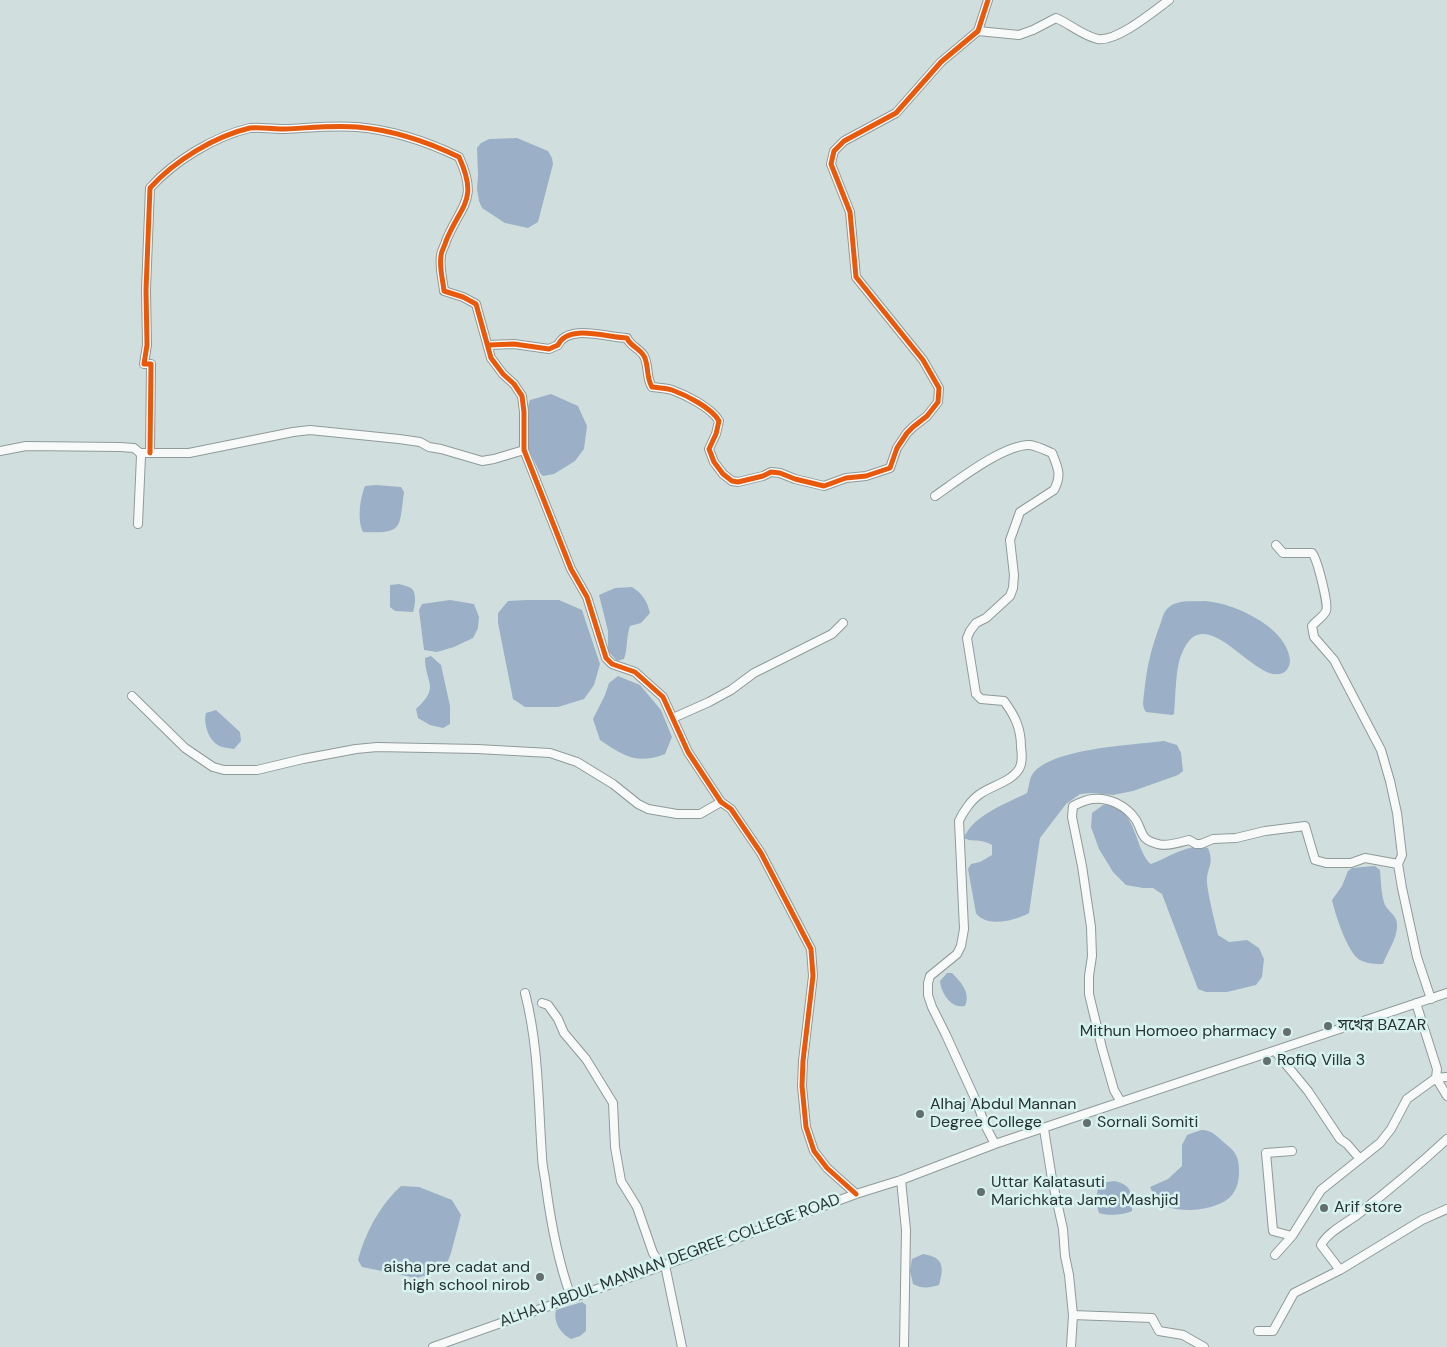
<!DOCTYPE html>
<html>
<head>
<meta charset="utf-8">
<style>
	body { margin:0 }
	canvas { display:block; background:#d0dfdd }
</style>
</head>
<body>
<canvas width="1447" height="1347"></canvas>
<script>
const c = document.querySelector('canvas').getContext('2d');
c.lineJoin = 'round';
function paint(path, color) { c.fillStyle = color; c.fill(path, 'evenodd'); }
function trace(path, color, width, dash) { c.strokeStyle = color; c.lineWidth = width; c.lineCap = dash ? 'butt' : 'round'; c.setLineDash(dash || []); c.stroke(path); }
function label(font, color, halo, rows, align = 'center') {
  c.font = font + ' "DM Sans","Noto Sans Bengali",sans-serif'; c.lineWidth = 5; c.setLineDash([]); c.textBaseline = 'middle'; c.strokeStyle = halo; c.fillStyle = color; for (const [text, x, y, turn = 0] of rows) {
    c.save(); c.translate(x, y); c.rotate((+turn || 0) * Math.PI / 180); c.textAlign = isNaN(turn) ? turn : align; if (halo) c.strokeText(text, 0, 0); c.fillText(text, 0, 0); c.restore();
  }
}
paint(new Path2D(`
	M517,138L548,151L552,158L553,164L538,222L528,228L505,223L482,208L479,201L477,189L478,175L477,148L481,143L489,139Z
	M551,394L578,406L587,426L584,449L575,461L554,474L543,476L540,473L528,448L527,410L530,400Z
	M376,485L401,487L404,492C399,528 404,534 363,532C357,520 360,498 365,486Z
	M399,584C402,585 408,586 411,588C417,592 415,606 413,612L395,611L390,607V585Z
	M632,587C643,594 647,601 650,613L641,623L630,626C626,637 628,648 624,659L617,661L608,651V631L599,595L615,588Z
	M450,600L474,604L479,617L478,628L473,638L454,647L437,652L424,650L419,610L422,604Z
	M527,600H559L582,610L600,664L594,685L584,699L558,707H525L513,699L498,623V613L508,601Z
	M1205,601C1234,603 1287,627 1290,660C1290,665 1288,670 1283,673C1255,686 1205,596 1182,653C1175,669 1176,696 1174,714L1172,715L1146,712L1144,709L1143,704C1146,673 1149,654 1160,625C1162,620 1163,612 1168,608C1177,599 1194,602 1205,601Z
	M431,656L441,665L450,706V724L443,728L430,725L418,718L416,709C441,686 425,684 425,658Z
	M618,676L640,685L661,710L672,737L665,754C636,765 624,756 600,740L593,719L605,695L609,683Z
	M216,710L240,732L241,741L234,749C230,748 225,748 222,747C209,743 203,724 206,713Z
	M1164,741L1177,745L1181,753L1183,771L1178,775L1133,791L1113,795L1092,793L1080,794L1066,804L1040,838L1029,913C1015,921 986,928 976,913L968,869L971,864L980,862L992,855V845C980,838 974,843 964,838C972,816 1007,803 1027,793C1029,788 1029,780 1032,775C1049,748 1134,745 1164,741Z
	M1103,805C1137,803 1134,850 1151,864C1168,858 1189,842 1208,848C1215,865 1206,868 1207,883C1209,900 1214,918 1218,935L1229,942L1247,940L1259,948L1264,959L1262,977L1256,985L1227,992H1206L1198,989L1162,894L1153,888H1143L1126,885L1113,872L1099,849L1091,827L1092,813Z
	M1375,866L1380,870C1381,881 1381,895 1385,905C1389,912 1397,916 1397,924C1398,938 1387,952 1383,964C1376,964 1367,964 1360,960C1348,954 1335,914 1332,900L1342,886L1348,871L1352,868Z
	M947,973H952C961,982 971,993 965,1006C951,1009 941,993 940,981Z
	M1201,1130C1213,1130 1217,1137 1226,1144C1236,1152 1239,1158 1239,1170C1239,1180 1238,1187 1232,1195C1219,1211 1176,1215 1160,1203C1154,1199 1153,1193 1150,1187L1168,1179L1182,1166V1145L1187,1135Z
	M1114,1181C1133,1185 1132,1194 1132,1211C1125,1215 1106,1216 1099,1213C1096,1203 1095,1192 1101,1183Z
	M401,1186L419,1187L452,1200L461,1215L451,1253L444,1271L416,1278L362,1267L358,1260C365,1233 380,1205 401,1186Z
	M923,1254C944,1257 944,1267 939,1285C929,1288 922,1289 913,1284L910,1271L912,1259Z
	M582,1302L586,1305V1331L580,1336L571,1339C561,1334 553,1322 556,1310Z`), '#9bb0c7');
const minor = new Path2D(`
	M978,31L1019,35L1033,30L1056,18C1070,24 1083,36 1098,39C1117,42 1154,11 1169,0
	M488,345L514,344L549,349L558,345C568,323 608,338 627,338C630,346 639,348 644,356C649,365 646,378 652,387C659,388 666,388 672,390C686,395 712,408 719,421L716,434L709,449L714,462L723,474L732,481L738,482L763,476L771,472L780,473L795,479L824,486L846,478L866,476L890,468L897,448L907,433L913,427L927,416L938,402L939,388L923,360L856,277L850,212L831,164L834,151L844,141L896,113L941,62L978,31L988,0
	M0,451L26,446L120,447L134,448L140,453L141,456L138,524
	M140,453H189L293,432L310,430L399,439L420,442L429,447L441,449L482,461L494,459L524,450
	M150,453L151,364H144L147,345L146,290L150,188C174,161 215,136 250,128C257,127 276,129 285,129C308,128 334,125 357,127C392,130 428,142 459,157C479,201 461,204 446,241C445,246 441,251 441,256C439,267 443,280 444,291L463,297L476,304L491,358L503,374L514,384L522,396L524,412V450L571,569L587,597L606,658L612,664L635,672L663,697L688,752L721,802L731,809L761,853L811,949L813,976L803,1061L802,1086L806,1127L814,1151L827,1168L856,1194
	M935,496C957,481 1004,444 1030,445C1037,446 1045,450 1052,453C1058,468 1062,475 1054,490L1020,512L1010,540L1014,575L1013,588L1010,596L986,618L976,623L970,631L967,638L976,694L981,699L1004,701C1015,716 1021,728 1021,747C1022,754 1022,764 1019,769C1011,782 991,786 980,794C971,800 963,812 959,821L964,929L961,946L957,954L930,976L928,983V995L932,1007L946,1035L977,1103L985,1125L995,1144
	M1276,545L1283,553H1312C1317,558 1329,605 1326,611C1324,616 1316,621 1312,626L1314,637L1334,660L1381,750L1390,781L1397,813L1402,855L1398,864L1402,888L1417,957L1431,999
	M132,696L185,748L213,767L224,770H257L303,759L356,749L377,747L477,749L550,753L577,762L613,784L638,804L648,809L677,814H700L721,802
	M673,718L709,702L731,690L754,673L832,634L843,623
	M525,993C539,1047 538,1101 542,1156C542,1166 545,1176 546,1186C551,1224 558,1261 571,1297
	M542,1003L548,1005L558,1019L564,1033L586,1059L613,1103L615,1147L621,1181L637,1207L653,1253L657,1259L665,1265L682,1347
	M1416,1003L1437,1069L1436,1078L1447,1096
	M1275,1051L1308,1091L1340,1139L1347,1144L1360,1159
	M1121,1102L1114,1090L1102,1048L1089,994V976L1092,956L1091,927L1082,866L1072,817L1073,806C1079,803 1085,800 1092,799C1108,797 1126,805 1136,820C1143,832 1140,840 1158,844C1167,847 1181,842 1189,840L1196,844H1201L1213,839L1236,838L1265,831L1305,826L1315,860L1326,863H1351L1365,858L1398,864
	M1044,1129L1052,1179L1063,1229L1065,1256L1069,1275L1073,1315L1071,1347
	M1292,1151L1266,1153L1273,1231L1292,1236
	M901,1180L906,1230L904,1347
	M1275,1255L1292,1236L1321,1190L1380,1143L1391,1129L1407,1099L1436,1078L1447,1077
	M1340,1270L1422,1220L1447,1209
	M1073,1315L1152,1318L1159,1331L1183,1335L1204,1347
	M1258,1331H1273L1294,1293L1340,1270L1321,1245C1328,1232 1345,1224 1357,1215C1388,1191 1418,1166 1447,1139
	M433,1347L665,1265L856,1194L901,1180L995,1144L1447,993`);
trace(minor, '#8f9a99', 10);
trace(minor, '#f8fafa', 8);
trace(new Path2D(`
	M488,345L514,344L549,349L558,345C568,323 608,338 627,338C630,346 639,348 644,356C649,365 646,378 652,387C659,388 666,388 672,390C686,395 712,408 719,421L716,434L709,449L714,462L723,474L732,481L738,482L763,476L771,472L780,473L795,479L824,486L846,478L866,476L890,468L897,448L907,433L913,427L927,416L938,402L939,388L923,360L856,277L850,212L831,164L834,151L844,141L896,113L941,62L978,31L988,0
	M150,453L151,364H144L147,345L146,290L150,188C174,161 215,136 250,128C257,127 276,129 285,129C308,128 334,125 357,127C392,130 428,142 459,157C479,201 461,204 446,241C445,246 441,251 441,256C439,267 443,280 444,291L463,297L476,304L491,358L503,374L514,384L522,396L524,412V450L571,569L587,597L606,658L612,664L635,672L663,697L688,752L721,802L731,809L761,853L811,949L813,976L803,1061L802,1086L806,1127L814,1151L827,1168L856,1194`), '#e8590c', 5);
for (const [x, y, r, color] of [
	[1328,1026,5,"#626f6d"],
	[1287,1032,5,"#626f6d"],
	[1267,1061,5,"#626f6d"],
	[920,1114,5,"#626f6d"],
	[1087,1123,5,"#626f6d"],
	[981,1192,5,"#626f6d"],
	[1324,1208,5,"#626f6d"],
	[540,1277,5,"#626f6d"]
]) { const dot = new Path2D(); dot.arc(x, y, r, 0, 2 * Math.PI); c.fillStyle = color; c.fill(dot); trace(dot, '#d7f2ef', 2); }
label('16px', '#273231', '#d7f2ef', [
	["সখের BAZAR",1338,1026],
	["Mithun Homoeo pharmacy",1277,1032,"right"],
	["RofiQ Villa 3",1277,1061],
	["Alhaj Abdul Mannan",930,1105],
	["Degree College",930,1123],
	["Sornali Somiti",1097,1123],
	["Uttar Kalatasuti",991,1183],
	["Marichkata Jame Mashjid",991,1201],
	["Arif store",1334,1208],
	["aisha pre cadat and",530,1268,"right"],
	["high school nirob",530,1286,"right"]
], 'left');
label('16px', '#273231', '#d7f2ef', [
	["ALHAJ ABDUL MANNAN DEGREE COLLEGE ROAD",670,1261,-20]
]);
</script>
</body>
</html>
